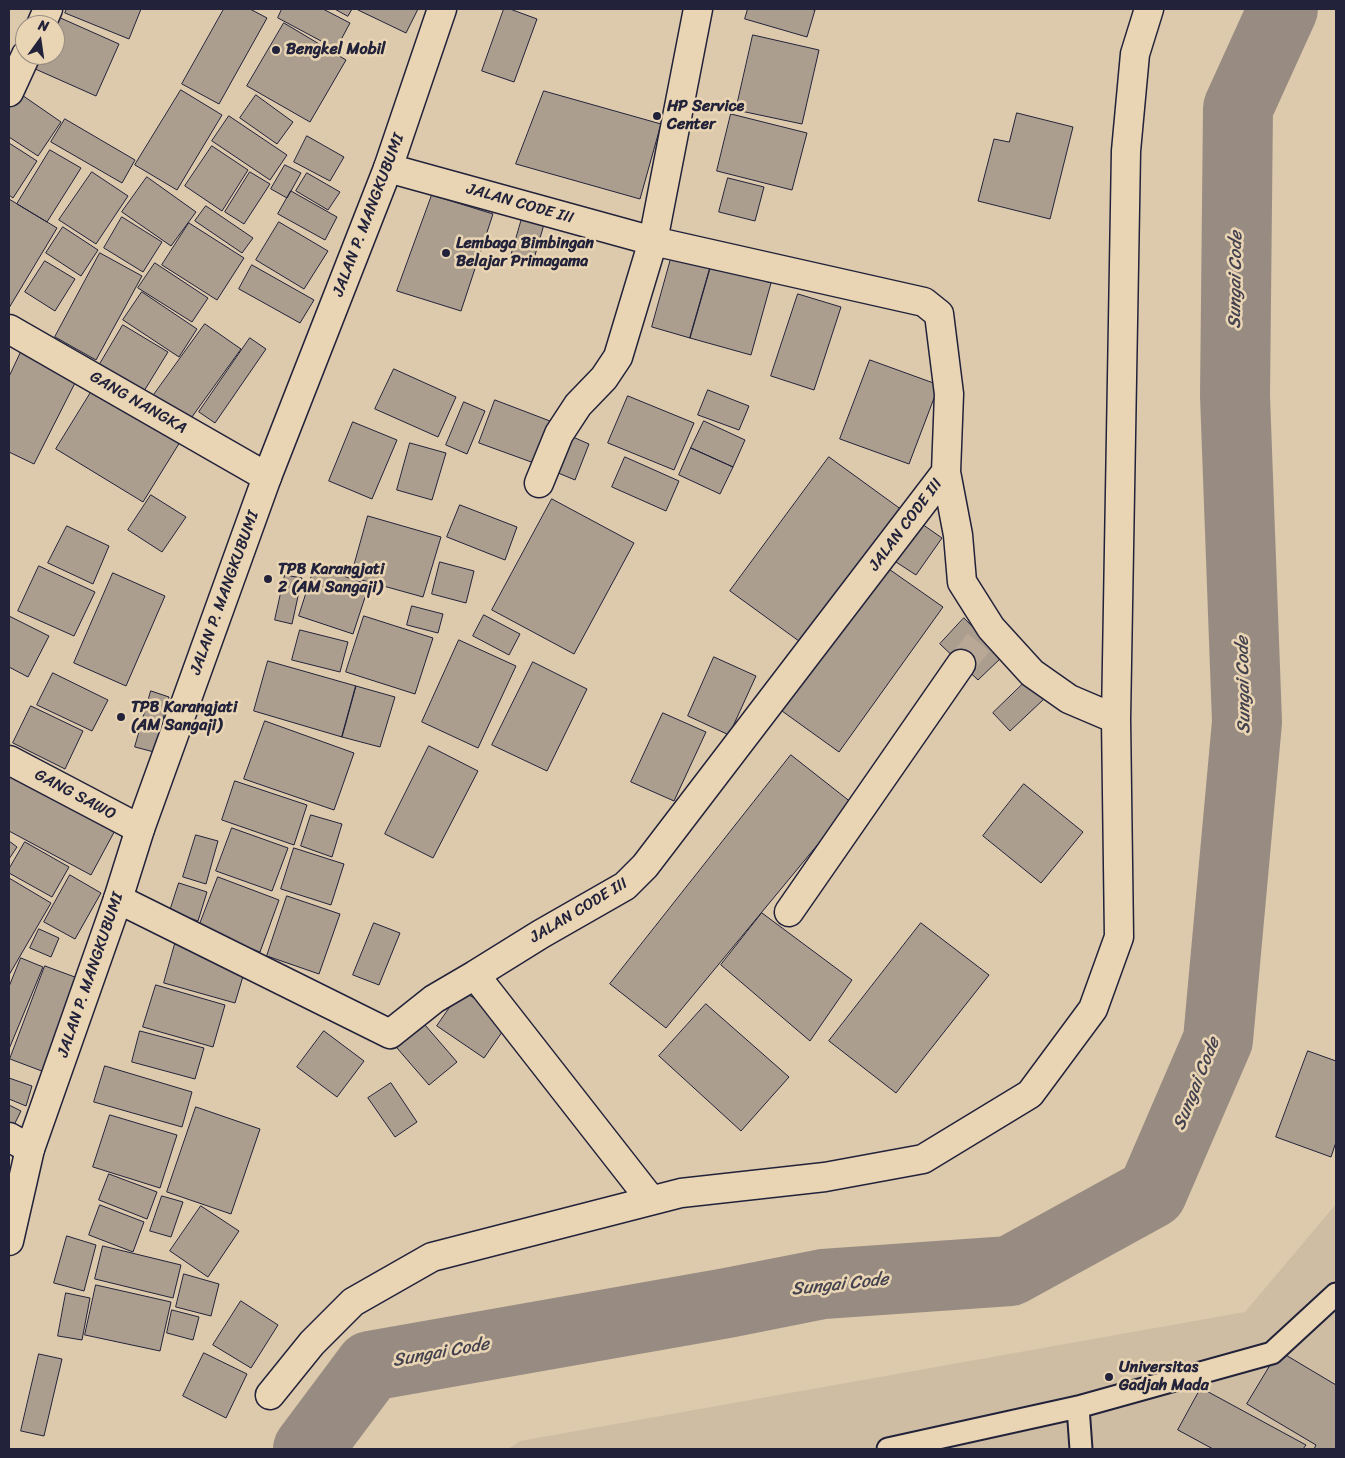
<!DOCTYPE html>
<html>
<head>
<meta charset="utf-8">
<style>
	body { margin:0 }
	#map { position:relative; width:1345px; height:1458px; overflow:hidden; background:#ddcaac; font-family:Sriracha,sans-serif }
	canvas { display:block }
	.frame { position:absolute; inset:0; border:10px solid #22223b; pointer-events:none }
	.north { position:absolute; left:15px; top:15px; width:50px; height:50px; box-sizing:border-box; background:#e9d5b3; border:1px solid #998d83; border-radius:50%; rotate:14deg; font-size:14px; font-weight:700; line-height:20px; text-align:center; color:#22223b }
	.north::after { content:''; display:block; margin:auto; width:18px; height:22px; background:#22223b; clip-path:polygon(50% 0,100% 100%,50% 72%,0 100%) }
</style>
</head>
<body>
<div id="map">
<canvas width="1345" height="1458"></canvas>
<div class="frame"></div>
<div class="north">N</div>
</div>
<script>
const c = document.querySelector('canvas').getContext('2d');
c.lineJoin = 'round';
function paint(path, color) { c.fillStyle = color; c.fill(path, 'evenodd'); }
function trace(path, color, width, dash) { c.strokeStyle = color; c.lineWidth = width; c.lineCap = dash ? 'butt' : 'round'; c.setLineDash(dash || []); c.stroke(path); }
function label(font, color, halo, rows, align = 'center') {
  c.font = font + ' Sriracha,sans-serif'; c.lineWidth = 5; c.setLineDash([]); c.textBaseline = 'middle'; c.strokeStyle = halo; c.fillStyle = color; for (const [text, x, y, turn = 0] of rows) {
    c.save(); c.translate(x, y); c.rotate((+turn || 0) * Math.PI / 180); c.textAlign = isNaN(turn) ? turn : align; if (halo) c.strokeText(text, 0, 0); c.fillText(text, 0, 0); c.restore();
  }
}
paint(new Path2D(`
	M1336,1204V1449H508L520,1441L1245,1312Z`), '#cebda3');
trace(new Path2D(`
	M308,1449L370,1366L727,1303L823,1284L1010,1271L1152,1193L1218,1040L1247,722L1235,396L1238,108L1283,9`), '#988c82', 70);
const building = new Path2D(`
	M67,9H141L129,39L65,13Z
	M224,9H250L267,18L219,104L182,84Z
	M282,9H323L350,23L336,49L278,18Z
	M335,9H352L348,16Z
	M358,9H418L406,33L358,10Z
	M504,9H510L537,19L514,82L482,71Z
	M748,9H810L815,10L807,37L745,19Z
	M56,16L119,44L96,96L33,68L39,55H55Z
	M284,23L346,60L310,122L247,86Z
	M753,35L819,50L802,124L736,110Z
	M181,90L222,115L177,190L135,165Z
	M544,91L661,124L640,199L516,164Z
	M19,93L61,122L38,156L9,137V108Z
	M256,95L293,122L277,144L240,118Z
	M1017,113L1073,127L1050,219L978,201L994,139L1009,142Z
	M731,114L807,133L792,190L717,171Z
	M229,116L287,155L270,180L212,141Z
	M65,119L135,160L122,183L51,142Z
	M307,136L344,157L330,181L294,162Z
	M9,143L37,161L13,198L9,195Z
	M212,146L248,170L222,211L185,186Z
	M50,150L81,168L47,222L17,204Z
	M285,165L301,173L287,198L271,189Z
	M92,172L128,196L96,244L59,220Z
	M250,172L270,184L244,224L225,212Z
	M307,173L340,192L328,210L296,191Z
	M147,177L196,212L171,246L122,212Z
	M728,178L764,187L755,221L719,212Z
	M291,191L337,217L325,240L278,214Z
	M432,195L493,214L461,311L397,291Z
	M9,199L57,228L9,308Z
	M206,206L253,238L242,253L195,221Z
	M523,215L545,221L533,262L511,256Z
	M122,217L162,242L143,272L104,248Z
	M279,222L328,251L304,289L256,260Z
	M189,223L244,258L217,300L162,265Z
	M63,227L98,250L81,276L46,253Z
	M100,253L142,276L96,360L55,337Z
	M672,255L711,265L690,338L652,327Z
	M45,261L75,279L55,311L25,292Z
	M155,263L208,298L192,322L138,288Z
	M252,265L314,300L300,323L239,289Z
	M711,265L771,283L751,355L690,338Z
	M142,292L197,329L179,357L123,320Z
	M798,294L841,307L814,390L771,376Z
	M205,324L241,349L189,421L153,396Z
	M123,325L168,352L141,396L97,369Z
	M250,338L266,349L215,423L199,412Z
	M21,352L77,379L34,464L9,452V377Z
	M870,360L939,385L909,464L840,439Z
	M394,369L456,397L438,437L375,409Z
	M93,389L180,442L143,502L56,449Z
	M708,390L749,406L739,430L698,415Z
	M628,396L694,423L674,470L608,443Z
	M495,400L550,421L534,463L479,443Z
	M464,402L485,411L467,454L446,445Z
	M704,421L745,440L733,467L691,448Z
	M353,422L397,440L372,499L329,481Z
	M566,434L589,444L575,480L551,470Z
	M410,443L446,453L432,500L397,490Z
	M691,448L733,467L720,494L679,475Z
	M625,457L679,481L666,511L612,487Z
	M829,457L902,510L803,644L730,591Z
	M151,495L186,517L162,552L128,530Z
	M552,499L634,543L574,654L492,610Z
	M460,505L517,527L505,560L447,537Z
	M368,516L441,537L423,597L351,577Z
	M922,524L942,538L916,575L896,562Z
	M67,526L109,546L93,584L48,563Z
	M440,562L474,571L466,603L432,594Z
	M39,566L95,592L74,636L18,611Z
	M315,566L369,585L353,634L299,616Z
	M886,567L943,607L839,752L782,711Z
	M113,573L165,596L126,686L74,663Z
	M285,575L302,578L292,624L275,620Z
	M412,606L443,614L438,633L407,625Z
	M484,615L520,634L509,655L473,636Z
	M9,616L49,636L28,677L9,667Z
	M364,616L433,638L415,694L346,672Z
	M964,618L1002,657L978,680L940,644Z
	M300,630L348,642L340,672L292,660Z
	M459,640L516,666L478,748L422,722Z
	M714,657L756,676L729,735L688,716Z
	M268,661L356,686L342,737L254,711Z
	M533,662L587,689L547,771L492,745Z
	M53,673L108,700L92,731L37,705Z
	M1026,681L1044,699L1010,731L993,713Z
	M356,686L395,697L380,747L342,737Z
	M151,691L169,697L154,752L135,747Z
	M31,706L83,731L65,769L13,743Z
	M663,713L706,732L674,801L631,782Z
	M265,721L354,753L334,810L244,779Z
	M429,746L478,771L433,858L385,834Z
	M791,755L852,803L666,1028L610,984Z
	M9,764L119,823L91,875L9,831Z
	M235,781L307,805L294,845L222,820Z
	M1024,784L1083,832L1041,883L983,836Z
	M311,815L342,824L332,857L301,846Z
	M232,828L288,848L272,891L216,871Z
	M196,835L218,841L206,884L183,877Z
	M9,841L17,847L9,859Z
	M25,842L69,867L52,897L9,873V869Z
	M294,848L344,864L331,905L281,889Z
	M70,875L101,893L75,939L44,922Z
	M218,877L279,900L260,952L198,929Z
	M9,878L51,903L9,975Z
	M179,883L207,892L198,921L170,911Z
	M287,896L340,914L319,974L267,956Z
	M762,913L852,980L810,1041L721,965Z
	M374,923L400,933L379,985L353,975Z
	M921,923L989,975L896,1093L829,1041Z
	M39,929L59,938L51,957L30,948Z
	M175,944L247,963L235,1003L164,983Z
	M21,958L43,967L9,1049V987Z
	M45,966L83,980L47,1073L10,1059Z
	M156,985L225,1005L213,1047L143,1027Z
	M462,990L509,1022L484,1058L437,1026Z
	M706,1004L789,1077L741,1131L659,1056Z
	M425,1025L457,1062L429,1085L397,1048Z
	M140,1031L204,1048L195,1079L132,1062Z
	M324,1031L364,1061L337,1097L297,1067Z
	M1308,1051L1336,1061V1142L1331,1157L1276,1137Z
	M105,1066L192,1092L182,1127L94,1102Z
	M9,1078L32,1086L26,1106L9,1099Z
	M391,1083L417,1122L395,1137L368,1098Z
	M9,1105L21,1111L12,1129L9,1127Z
	M196,1107L260,1129L231,1214L167,1192Z
	M110,1115L177,1135L160,1188L93,1167Z
	M109,1174L157,1192L147,1219L99,1200Z
	M162,1196L183,1202L171,1237L150,1231Z
	M100,1205L144,1222L133,1252L89,1235Z
	M201,1206L239,1231L208,1277L170,1251Z
	M67,1236L96,1245L84,1291L54,1283Z
	M103,1246L181,1265L173,1298L95,1279Z
	M184,1274L219,1284L211,1316L176,1307Z
	M96,1285L171,1302L160,1351L85,1335Z
	M66,1293L90,1298L82,1340L58,1336Z
	M241,1301L278,1325L251,1368L213,1345Z
	M172,1310L199,1317L193,1340L167,1333Z
	M1279,1351L1336,1385V1449H1314L1316,1445L1247,1404Z
	M204,1353L247,1374L226,1418L183,1396Z
	M39,1354L62,1359L44,1436L21,1431Z
	M1201,1388L1306,1445L1303,1449H1213L1178,1430Z`);
paint(building, '#ab9e8e');
trace(building, '#22223b', 1);
trace(new Path2D(`
	M961,664L983,637`), '#b8a895', 28, [28, 14]);
const lane = new Path2D(`
	M1078,1407L1081,1449
	M888,1449L1078,1407L1272,1353L1336,1294`);
const street = new Path2D(`
	M41,25L48,9
	M9,92L26,55
	M9,329L267,477
	M539,483L559,434L578,405L604,378L618,357L653,241L698,9
	M1116,719L1126,151L1135,54L1149,9
	M9,760L140,829
	M118,899L390,1034L434,999L475,975L541,934L625,886L645,866L946,472L949,394L939,314L924,302L653,241L388,168
	M789,912L961,664
	M475,975L651,1200
	M9,1137L30,1149
	M270,1395L312,1343L353,1302L432,1257L681,1193L825,1177L923,1159L1030,1094L1093,1009L1119,937L1116,719L1069,699L1032,673L991,628L962,582L958,535L946,472`);
const primary = new Path2D(`
	M9,1241L30,1149L118,899L140,829L267,477L388,168L442,9`);
trace(lane, '#22223b', 25);
trace(street, '#22223b', 31);
trace(primary, '#22223b', 31);
trace(lane, '#e9d5b3', 21);
trace(street, '#e9d5b3', 28);
trace(primary, '#e9d5b3', 28);
for (const [x, y, r, color] of [
	[276,50,5,"#22223b"],
	[657,116,5,"#22223b"],
	[446,253,5,"#22223b"],
	[268,579,5,"#22223b"],
	[121,717,5,"#22223b"],
	[1109,1377,5,"#22223b"]
]) { const dot = new Path2D(); dot.arc(x, y, r, 0, 2 * Math.PI); c.fillStyle = color; c.fill(dot); trace(dot, '#e9d5b3', 2); }
label('bold 16px', '#22223b', '#e9d5b3', [
	["Bengkel Mobil",286,50],
	["HP Service",667,107],
	["Center",667,125],
	["Lembaga Bimbingan",456,244],
	["Belajar Primagama",456,262],
	["TPB Karangjati",278,570],
	["2 (AM Sangaji)",278,588],
	["TPB Karangjati",131,708],
	["(AM Sangaji)",131,726],
	["Universitas",1119,1368],
	["Gadjah Mada",1119,1386]
], 'left');
label('16px', '#22223b', '#e9d5b3', [
	["JALAN CODE III",520,204,16],
	["JALAN P. MANGKUBUMI",369,215,-69],
	["GANG NANGKA",138,403,30],
	["JALAN CODE III",906,525,-53],
	["JALAN P. MANGKUBUMI",225,593,-70],
	["GANG SAWO",75,795,28],
	["JALAN CODE III",579,911,-31],
	["JALAN P. MANGKUBUMI",91,975,-71]
]);
label('italic 18px', '#454250', '#e9d5b3', [
	["Sungai Code",1236,280,-89],
	["Sungai Code",1244,685,-91],
	["Sungai Code",1197,1084,-68],
	["Sungai Code",840,1285,-6],
	["Sungai Code",441,1353,-10]
]);
</script>
</body>
</html>
